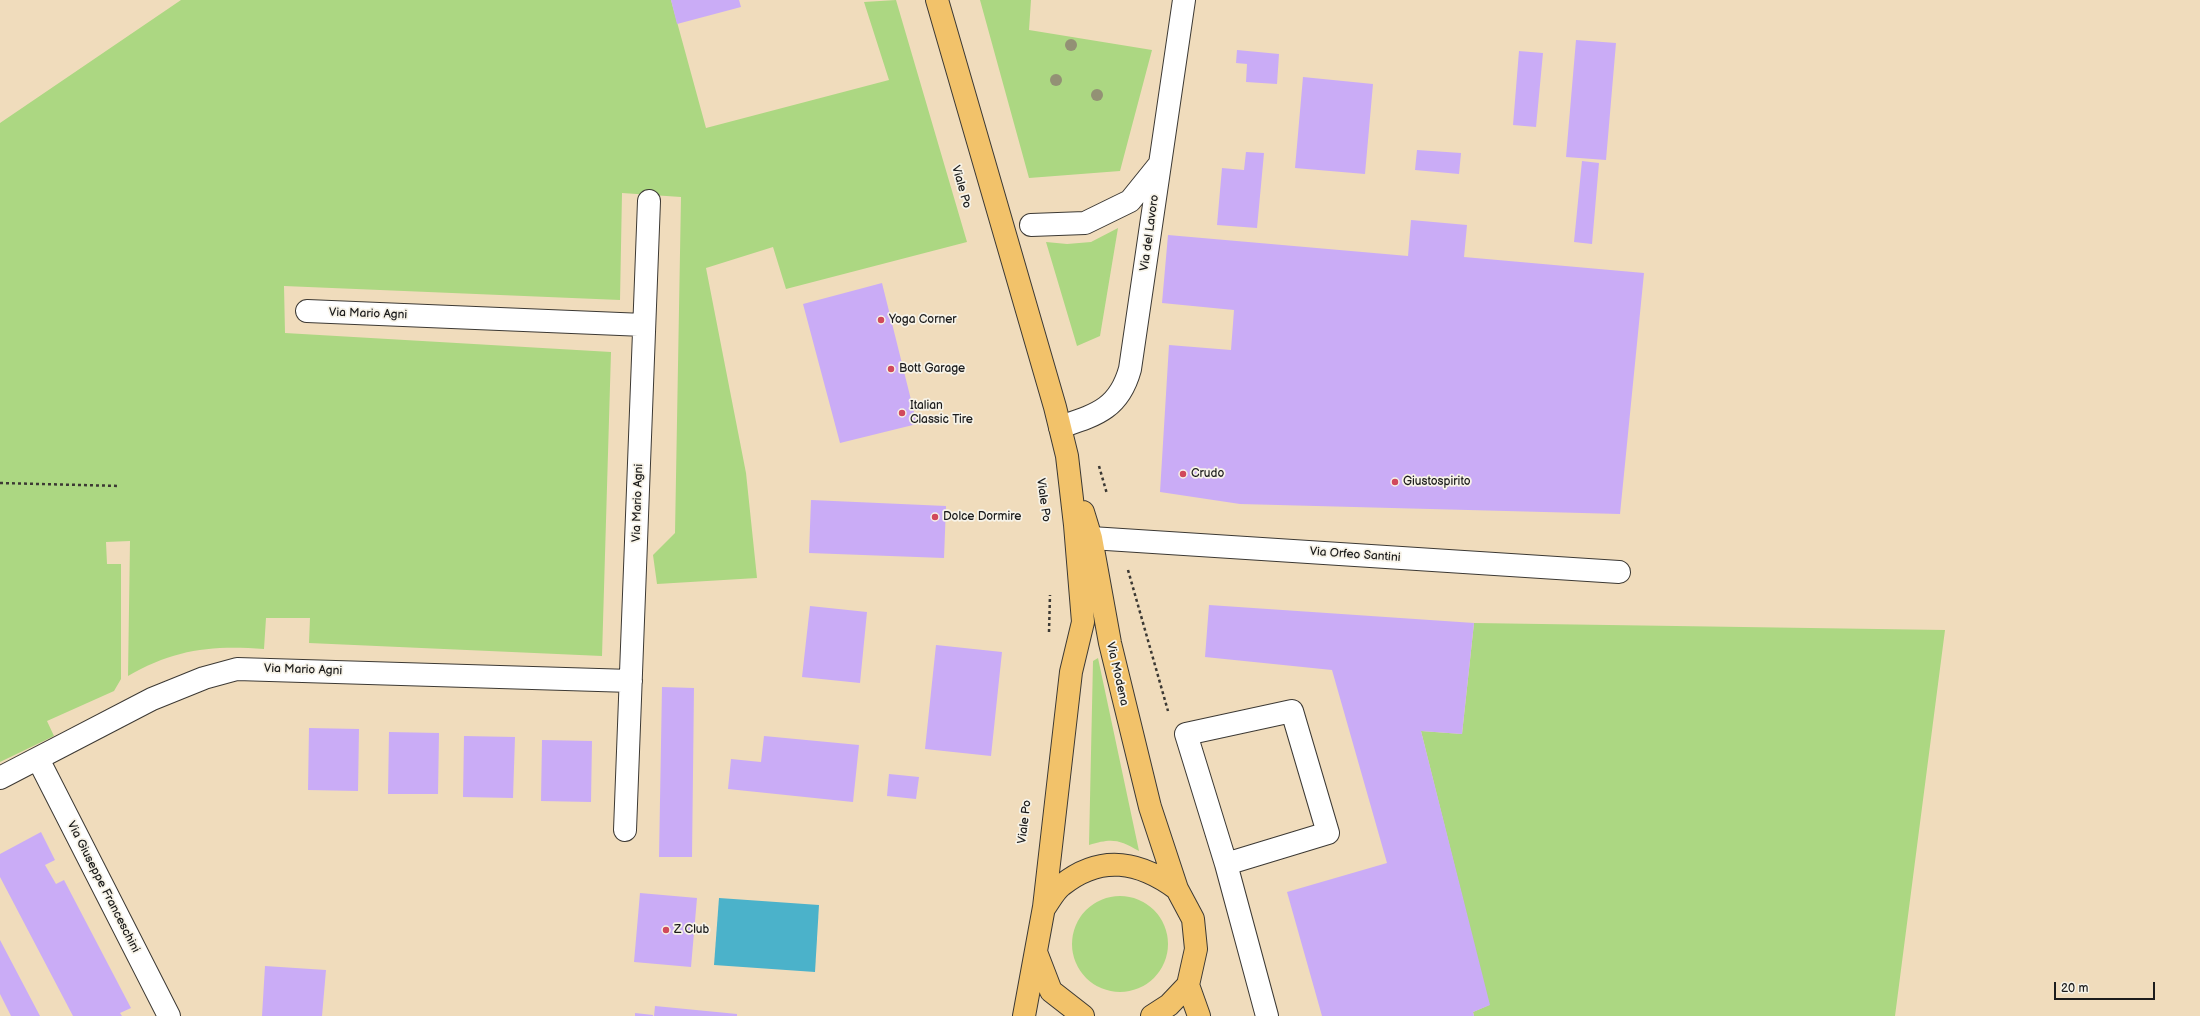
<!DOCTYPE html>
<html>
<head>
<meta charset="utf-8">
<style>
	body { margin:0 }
	#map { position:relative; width:2200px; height:1016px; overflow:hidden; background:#f0dcbc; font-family:"Balsamiq Sans",sans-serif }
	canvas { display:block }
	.scale { position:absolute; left:2054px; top:982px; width:101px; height:18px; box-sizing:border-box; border:2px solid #1c1c1c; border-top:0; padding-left:5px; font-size:12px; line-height:14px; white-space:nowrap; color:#1c1c1c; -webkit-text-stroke:3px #f7f3e8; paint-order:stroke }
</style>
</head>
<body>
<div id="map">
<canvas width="2200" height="1016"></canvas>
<div class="scale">20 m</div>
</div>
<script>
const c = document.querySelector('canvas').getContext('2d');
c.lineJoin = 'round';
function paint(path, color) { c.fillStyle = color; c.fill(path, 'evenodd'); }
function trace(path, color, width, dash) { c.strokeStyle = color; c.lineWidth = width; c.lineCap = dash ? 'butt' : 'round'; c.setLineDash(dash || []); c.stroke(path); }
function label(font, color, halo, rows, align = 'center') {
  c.font = font + ' "Balsamiq Sans",sans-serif'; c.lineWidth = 3.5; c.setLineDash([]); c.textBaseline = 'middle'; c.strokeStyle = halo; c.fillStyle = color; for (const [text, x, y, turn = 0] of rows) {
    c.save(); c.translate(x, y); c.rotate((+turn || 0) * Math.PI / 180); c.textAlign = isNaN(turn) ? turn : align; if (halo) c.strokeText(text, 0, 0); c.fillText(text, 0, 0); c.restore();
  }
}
paint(new Path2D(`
	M181,0H671L706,128L889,80L864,2L896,0L967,242L786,289L773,247L706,268L746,473L757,578L657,584L653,555L675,533L681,197L622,193L620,300L284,286L285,333L611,352L602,656L309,643L310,618H266L264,649C213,645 174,649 128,676L130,541L106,542L107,564H121V679L114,691L47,721L54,736L0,762V123Z
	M980,0H1031L1029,30L1152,50L1120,171L1029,178Z
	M1118,228L1100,336L1077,346L1046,242L1067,244L1091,242Z
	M1474,623L1945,630L1895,1016H1474L1473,1012L1489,1005L1421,731L1462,734Z
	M1098,658L1139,851C1119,839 1111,838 1089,845L1093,661Z
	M1072 944a48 48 0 1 1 96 0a48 48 0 1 1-96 0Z`), '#acd782');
paint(new Path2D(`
	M719,898L819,905L815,972L714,965Z`), '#4bb2ca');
paint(new Path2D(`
	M671,0H739L741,7L677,24Z
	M1576,40L1616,43L1606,160L1566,157Z
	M1237,50L1279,54L1277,84L1246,82L1247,64L1236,63Z
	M1519,51L1543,53L1536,127L1513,125Z
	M1303,77L1373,84L1365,174L1295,168Z
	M1417,150L1461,153L1459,174L1415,170Z
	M1246,152L1264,153L1257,228L1217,225L1222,168L1244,170Z
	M1582,161L1599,163L1592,244L1574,242Z
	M1411,220L1467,225L1464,257L1644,273L1620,514L1240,504L1160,492L1169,345L1231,350L1234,310L1162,303L1168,235L1408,256Z
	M882,283L917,424L840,443L803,304Z
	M811,500L946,506L944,558L809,553Z
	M1209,605L1474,623L1462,734L1421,731L1490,1005L1473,1012L1474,1016H1322L1287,892L1387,863L1332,670L1205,657Z
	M810,606L867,612L860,683L802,677Z
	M936,645L1002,652L991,756L925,749Z
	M662,687L694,688L692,857H659Z
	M309,728L359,729L358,791L308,790Z
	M389,732L439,733L438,794H388Z
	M464,736L515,737L513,798L463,797Z
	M764,736L859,745L853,802L728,789L731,759L761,762Z
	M542,740L592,741L591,802L541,801Z
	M889,774L919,777L916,799L887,796Z
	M41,832L55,860L45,865L56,884L64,880L131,1008L120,1013L122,1016H73L0,877V854Z
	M640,893L697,898L691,967L634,962Z
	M0,940L40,1016H11L0,994Z
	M265,966L326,970L322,1016H262Z
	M655,1006L737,1014V1016H654Z
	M635,1013L653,1015V1016H635Z`), '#caacf6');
const minor = new Path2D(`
	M1031,225L1085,223L1130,201L1159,165
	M307,311L644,325
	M1060,427C1096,415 1119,409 1130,369L1184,0
	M1091,538L1619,572
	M38,759L169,1016
	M0,778L152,699L204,678L237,669L631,681
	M625,830L649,201
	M1226,864L1328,833L1292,711L1186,734L1226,864L1267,1016`);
const major = new Path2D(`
	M937,0L1055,407L1067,456L1075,525L1083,622L1071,672L1044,907L1024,1016
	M1083,512L1091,538L1110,643L1150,807L1177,889L1193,919L1196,949L1188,985L1199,1016
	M1045,907C1050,900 1055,890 1062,885C1101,854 1139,861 1177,889
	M1036,952L1051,991L1083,1016
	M1152,1016L1169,1005L1188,985`);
trace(minor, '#3c3934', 24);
trace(major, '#3c3934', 24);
trace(new Path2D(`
	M1099,466L1107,494
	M0,483L120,486
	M1128,570L1168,711
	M1049,632L1050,595`), '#3c3934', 2.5, [3, 3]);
trace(minor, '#fff', 22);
trace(major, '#f2c26a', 22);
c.fillStyle = '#939175';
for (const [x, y] of [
	[1071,45],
	[1056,80],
	[1097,95]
]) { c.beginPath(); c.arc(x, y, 6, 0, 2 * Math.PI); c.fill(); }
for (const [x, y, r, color] of [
	[881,320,4,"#d1495b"],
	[891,369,4,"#d1495b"],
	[902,413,4,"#d1495b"],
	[1183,474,4,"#d1495b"],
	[1395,482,4,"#d1495b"],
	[935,517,4,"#d1495b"],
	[666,930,4,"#d1495b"]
]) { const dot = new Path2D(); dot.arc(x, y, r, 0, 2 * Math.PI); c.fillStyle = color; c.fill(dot); trace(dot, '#f7f3e8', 1.5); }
label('12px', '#1c1c1c', '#f7f3e8', [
	["Viale Po",961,187,74],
	["Via del Lavoro",1150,233,-82],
	["Via Mario Agni",368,314,2],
	["Viale Po",1043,500,82],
	["Via Mario Agni",638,503,-88],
	["Via Orfeo Santini",1355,555,4],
	["Via Mario Agni",303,670,2],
	["Via Modena",1117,674,77],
	["Viale Po",1025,822,-83],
	["Via Giuseppe Franceschini",103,887,63]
]);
label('12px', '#1c1c1c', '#f7f3e8', [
	["Yoga Corner",889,320],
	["Bott Garage",899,369],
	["Italian",910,406],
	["Classic Tire",910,420],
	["Crudo",1191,474],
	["Giustospirito",1403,482],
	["Dolce Dormire",943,517],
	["Z Club",674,930]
], 'left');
</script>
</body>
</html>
